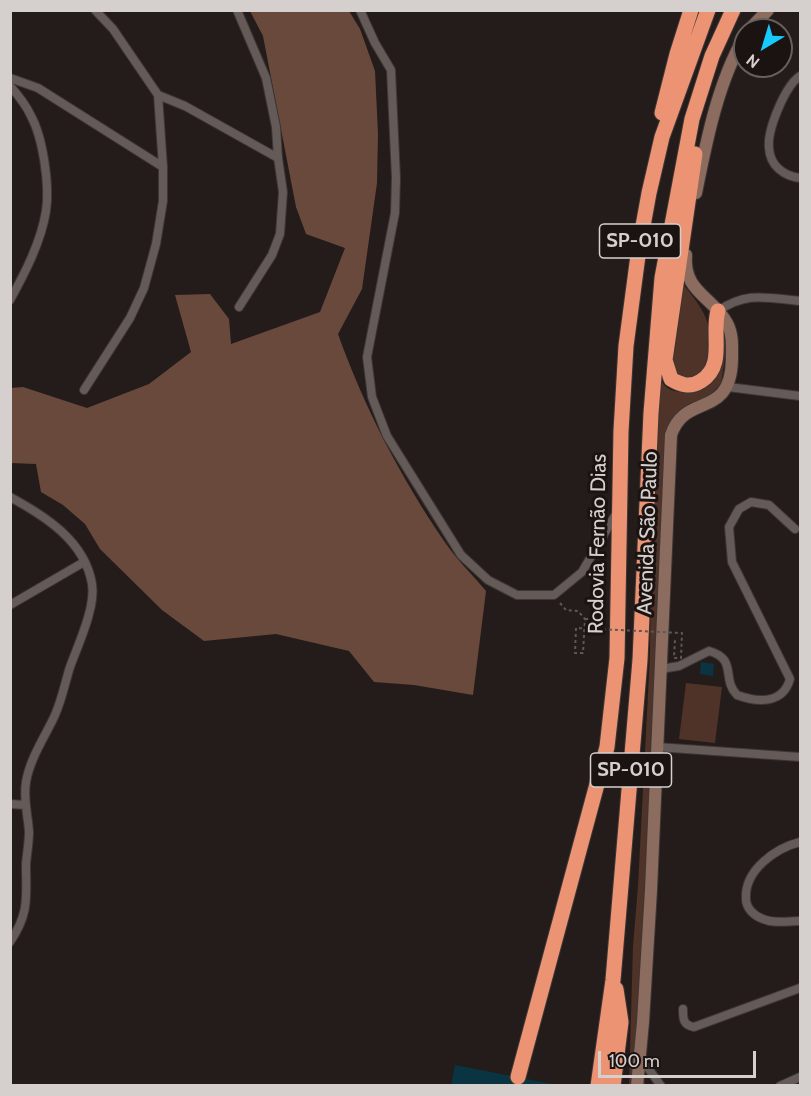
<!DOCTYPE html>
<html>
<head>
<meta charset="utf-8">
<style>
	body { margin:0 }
	#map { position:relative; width:811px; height:1096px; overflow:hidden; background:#241c1a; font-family:Cabin,sans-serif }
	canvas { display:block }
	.frame { position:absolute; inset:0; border:12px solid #d5d0ce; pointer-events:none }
	.north { position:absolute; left:733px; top:18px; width:60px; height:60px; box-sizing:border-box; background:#1a1311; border:2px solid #655f5d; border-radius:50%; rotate:218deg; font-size:16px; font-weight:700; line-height:24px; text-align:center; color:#d5d0ce }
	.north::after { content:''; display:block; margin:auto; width:21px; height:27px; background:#18cafc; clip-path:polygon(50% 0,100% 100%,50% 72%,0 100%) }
	.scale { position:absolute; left:598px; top:1051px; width:158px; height:27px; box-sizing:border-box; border:3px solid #d5d0ce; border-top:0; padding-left:8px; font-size:18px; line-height:21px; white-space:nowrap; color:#d5d0ce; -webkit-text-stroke:4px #1a1311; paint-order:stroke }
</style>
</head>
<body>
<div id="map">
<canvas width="811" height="1096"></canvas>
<div class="frame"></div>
<div class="north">N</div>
<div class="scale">100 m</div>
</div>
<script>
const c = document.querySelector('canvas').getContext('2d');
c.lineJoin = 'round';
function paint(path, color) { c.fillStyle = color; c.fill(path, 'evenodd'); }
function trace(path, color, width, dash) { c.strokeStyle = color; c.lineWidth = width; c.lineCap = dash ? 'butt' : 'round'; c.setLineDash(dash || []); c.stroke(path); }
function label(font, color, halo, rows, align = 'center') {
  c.font = font + ' Cabin,sans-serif'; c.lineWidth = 6; c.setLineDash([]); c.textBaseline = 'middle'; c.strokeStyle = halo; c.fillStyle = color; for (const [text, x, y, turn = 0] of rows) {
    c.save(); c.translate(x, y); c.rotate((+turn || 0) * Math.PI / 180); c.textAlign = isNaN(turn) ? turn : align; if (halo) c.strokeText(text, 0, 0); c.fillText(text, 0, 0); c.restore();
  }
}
paint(new Path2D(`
	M682,283C707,313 716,328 707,368C693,379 690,380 673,373L669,358Z
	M722,332L727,345L721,383L712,394L679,412L667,427C655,643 646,858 639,1074L646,1085L629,1086L633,946L638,886L650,655L651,549L659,395L661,380C669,398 691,391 705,386Z
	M686,683L722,687L715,743L679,739Z`), '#4f3328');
paint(new Path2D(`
	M250,11H349L360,29L375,71L378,134L377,183L362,289L338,334C364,407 401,478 444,541C456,559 472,574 486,591L473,695L414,685L374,682L349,651L276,634L204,641L162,610L100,549L85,524L63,505L41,492L36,464L11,463V388L23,387L87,408L149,384L191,352L175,295L210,294L229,319L231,344L320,312L345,248L306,234L296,207L263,36Z`), '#6a493d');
paint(new Path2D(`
	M701,662L714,664L713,676L700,674Z
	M455,1065L552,1084V1086H451Z`), '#0a3441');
const street = new Path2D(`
	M237,10L266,78L276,127L278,158L283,192L280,234L272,255L239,307
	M360,10L375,43L391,70L396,178L395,213L367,357L372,397L387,436L461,555L488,580L517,595H554L582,572L617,512
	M800,76C785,86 767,130 769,148C770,166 784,176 800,178
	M10,78L38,88L163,167
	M10,86C18,95 26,105 31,116C43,138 50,186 46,211C41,242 25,273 10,300
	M158,95L185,106L278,158
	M718,311C747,291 767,298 800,301
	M728,387L800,396
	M84,390L130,318L144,288L156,244L163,201V167L158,95L113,29L95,10
	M10,497C45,516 85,541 92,584C96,607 78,645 70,667C65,683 62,699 55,715C45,737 30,758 26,782C23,799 28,815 29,832C29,842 27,853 26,864C26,897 30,912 10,942
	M10,605L84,562
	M661,669L679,666L709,651C738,659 721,679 737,695C758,703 783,704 790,679L732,562L729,527L739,509L751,502L769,505L795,529
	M657,747L800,757
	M10,804L25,805
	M800,842C776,848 744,870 746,899C746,908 754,916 763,919C774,924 788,921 800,921
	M683,1009C683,1019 683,1025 694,1027L800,988
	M640,1057L661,1086
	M780,1086L800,1077`);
const secondary = new Path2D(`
	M749,30L768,10
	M696,193C706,143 718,81 745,36
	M637,1086L643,1022L651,890L671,435C685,392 731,420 732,359C732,346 733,334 727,323C712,296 683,292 686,255`);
const highway = new Path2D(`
	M662,113L677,54L691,10
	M695,154L665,360L671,379C681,385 690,388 701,381C726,366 711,333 718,311
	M518,1077L607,747L617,658L621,431L626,346L639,248L649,193L662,137L708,10
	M598,1086L613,980L640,660L651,413L662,278L692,119L712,56L733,10
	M613,1086L621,1022L616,989`);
trace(street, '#3d3735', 10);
trace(secondary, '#3d3735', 14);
trace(highway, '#3d3735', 17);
trace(new Path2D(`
	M560,603L566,610L578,611L585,619L584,635
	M585,619H593`), '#5e5755', 2, [3, 3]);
trace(street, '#645b58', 8);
trace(secondary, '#8d6c60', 12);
trace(highway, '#ec9373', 15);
trace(new Path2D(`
	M584,635L583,653H575L576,628L682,633L681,658H674L675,639`), '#5e5755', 2, [3, 3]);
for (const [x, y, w] of [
	[640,241,81],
	[631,770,81]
]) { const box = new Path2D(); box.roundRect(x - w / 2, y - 17, w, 34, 4.5); c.fillStyle = '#1a1311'; c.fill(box); trace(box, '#d5d0ce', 1.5); }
label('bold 20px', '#d5d0ce', null, [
	["SP-010",640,241],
	["SP-010",631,770]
]);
label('21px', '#d5d0ce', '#1a1311', [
	["Avenida São Paulo",648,533,-88],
	["Rodovia Fernão Dias",598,544,-89]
]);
</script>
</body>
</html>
